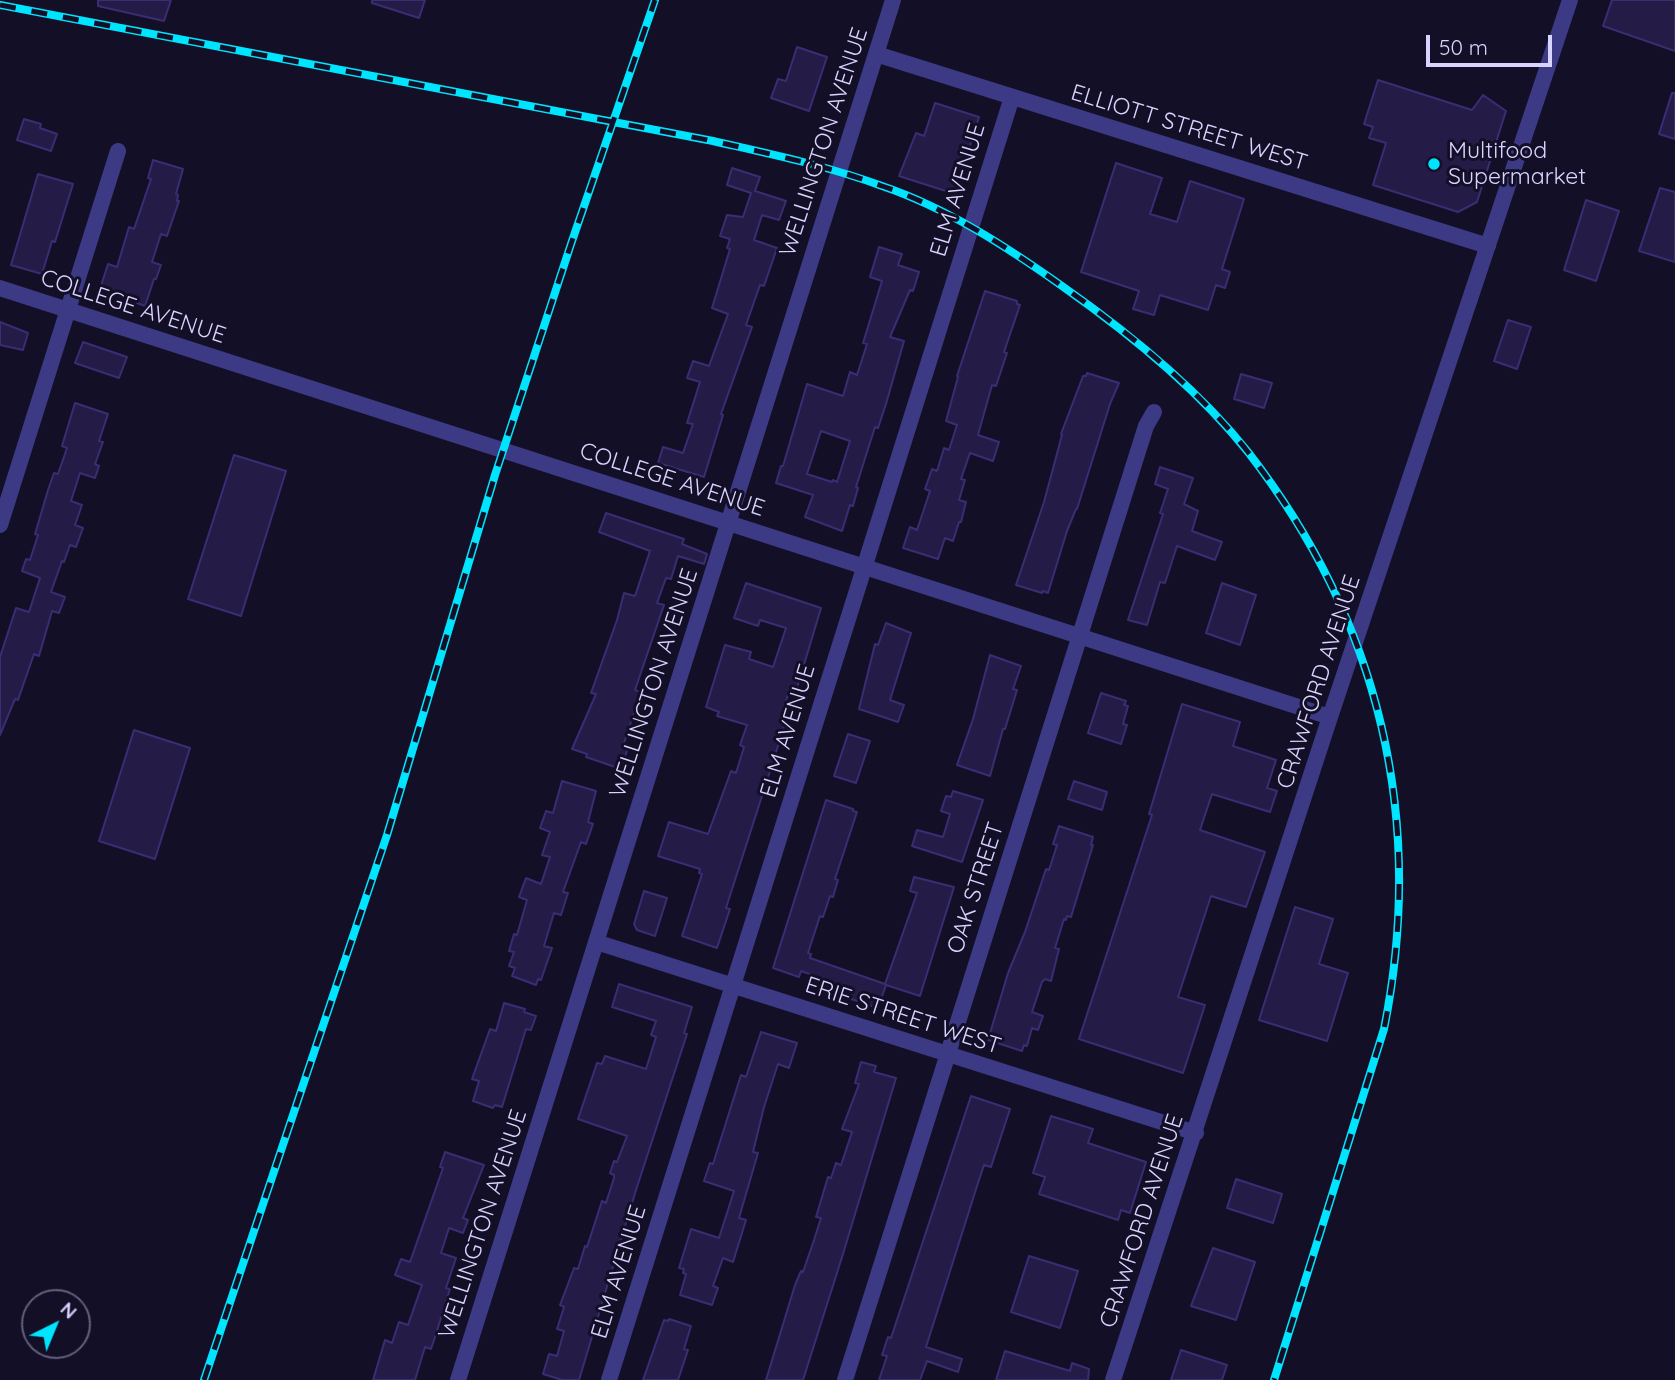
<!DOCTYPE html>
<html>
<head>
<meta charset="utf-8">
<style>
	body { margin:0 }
	#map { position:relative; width:1675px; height:1380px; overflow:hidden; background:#130f26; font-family:Quicksand,sans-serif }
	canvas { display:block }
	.north { position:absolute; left:21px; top:1289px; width:70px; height:70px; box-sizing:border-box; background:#130f26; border:2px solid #625e7d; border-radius:50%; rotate:43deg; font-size:19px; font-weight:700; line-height:28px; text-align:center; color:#d9d4ff }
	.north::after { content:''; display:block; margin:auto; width:24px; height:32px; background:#00e5ff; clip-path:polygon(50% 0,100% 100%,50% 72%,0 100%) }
	.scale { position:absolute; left:1426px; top:35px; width:126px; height:32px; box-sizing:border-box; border:4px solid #d9d4ff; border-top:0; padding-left:9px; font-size:21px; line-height:24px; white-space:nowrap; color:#d9d4ff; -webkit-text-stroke:5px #130f26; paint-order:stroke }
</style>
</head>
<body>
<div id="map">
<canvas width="1675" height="1380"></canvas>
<div class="north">N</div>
<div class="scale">50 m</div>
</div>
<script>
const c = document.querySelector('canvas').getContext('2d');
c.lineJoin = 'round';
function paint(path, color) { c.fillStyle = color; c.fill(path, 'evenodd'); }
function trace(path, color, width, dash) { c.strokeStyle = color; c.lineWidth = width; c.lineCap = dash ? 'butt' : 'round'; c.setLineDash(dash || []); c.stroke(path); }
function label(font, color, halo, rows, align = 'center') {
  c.font = font + ' Quicksand,sans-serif'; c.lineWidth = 6; c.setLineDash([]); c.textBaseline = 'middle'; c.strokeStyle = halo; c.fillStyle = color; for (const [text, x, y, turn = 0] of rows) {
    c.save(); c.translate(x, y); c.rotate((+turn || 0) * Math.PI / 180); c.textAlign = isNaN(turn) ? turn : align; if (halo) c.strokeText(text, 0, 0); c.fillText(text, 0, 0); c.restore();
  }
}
const building = new Path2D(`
	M98,0H171L164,21L98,6Z
	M372,0H425L419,18L372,3Z
	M1612,0H1675V51L1603,26Z
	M797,47L827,57L809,111L771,98L778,79L786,81Z
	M1378,80L1472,110L1483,95L1506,111L1477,202L1458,212L1373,185L1386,143L1369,138L1373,127L1364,124Z
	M1672,93H1675V139L1659,134Z
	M935,103L979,117L955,194L899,176L916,133L924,136Z
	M24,119L41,124L40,128L57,134L51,151L17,140Z
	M153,160L183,169L176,194L178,195L177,201H179L167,236L161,234L152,262L161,265L156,279H154L145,306L100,289L108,264L117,267L129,227L134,229L151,179L148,178Z
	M1116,163L1162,178L1150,214L1177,222L1190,181L1244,199L1222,269L1230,272L1225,288L1216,285L1208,310L1160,295L1154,315L1133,309L1139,291L1081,272Z
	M732,168L760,177L755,191L786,201L779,220L762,215L754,240L777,248L764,286L760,285L746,325L752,327L721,414L723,415L704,477L658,463L663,447L683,453L693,424L687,423L700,382L687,378L693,361L709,366L728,314L712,308L730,249L727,248L730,239L720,236L727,215L743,217L751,193L727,185Z
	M38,174L73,184L55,242L52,241L42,274L11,265Z
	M1660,188L1675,192V262L1639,251Z
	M1586,200L1619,211L1596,281L1564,270Z
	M879,247L902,254L898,265L919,272L913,291L910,290L890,337L904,341L886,404L878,428L875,427L856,487L858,488L853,506L850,505L842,531L805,517L813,495L776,483L781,466H783L807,384L843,396L850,372L857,375L867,344L863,343L882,281L870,277ZM821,431L850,441L837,482L833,480L832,482L807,474Z
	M985,291L1017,301V304L1020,305L1004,352L1007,353L996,386L992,385L978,435L999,442L993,461L970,453L961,479L965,480L959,500L966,502L961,522H959L953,541L945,538L938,559L903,548L910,527L917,530L930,491L925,489L932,469L937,471L944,448L949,450L957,425L946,421L958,377L957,376Z
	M1508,320L1531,327L1517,369L1494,361Z
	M0,322L28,333L23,350L0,345Z
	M83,342L127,357L119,378L75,363Z
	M1087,373L1119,383L1110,404L1077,509H1076L1067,531L1048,593L1043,591L1042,593L1016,585L1044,502L1062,435L1061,434L1083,376H1086Z
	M1241,374L1272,383L1264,408L1234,399Z
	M75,403L108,414L99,441L103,442L95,464L99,466L95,478L80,473L71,501L82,505L75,525L83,528L76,547L70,545L64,562L62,561L51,592L65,597L59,613L52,611L39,656L34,654L18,700L15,699L0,735V657L16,608L29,612L40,578L22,571L26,559L30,560L38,535L35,534L48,490L54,473L58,474L67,448L62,446Z
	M234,455L286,471L241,616L188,599Z
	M1160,467L1193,478L1184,504L1198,511L1192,531L1222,542L1215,560L1177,546L1165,583L1160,582L1147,625L1128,620L1163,514L1160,513L1168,489L1155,484Z
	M606,513L684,539L682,544L707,554L704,564L678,556L671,579L666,578L657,603L664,605L635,690L641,692L623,746L628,748L621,769L586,757L587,754L572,749L596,694L591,693L617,620L624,593L635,596L650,551L599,532Z
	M746,583L821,608L797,688L791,686L782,713L788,715L726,908L730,909L717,948L682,936L702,874L699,873L700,869L658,856L669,822L708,834L731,771L736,773L744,747L740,745L747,725L717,716L719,712L706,707L725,645L751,652L749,659L773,667L786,628L760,620L758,626L734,618Z
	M1222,583L1256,595L1240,645L1206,633Z
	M886,623L911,633L890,700L904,705L898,722L859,709L875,644L878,645Z
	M990,655L1021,666L1013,689L1017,690L1005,729H1003L990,776L957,765L973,719Z
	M1101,693L1126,701L1124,705L1128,706L1123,724L1127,725L1121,744L1088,733Z
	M1182,704L1240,722L1233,746L1276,760L1267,788L1277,791L1270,812L1212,794L1200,830L1265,852L1246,907L1211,896L1178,997L1205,1005L1183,1073L1079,1039L1152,815L1149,814Z
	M134,730L190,748L155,859L99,841Z
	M848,734L870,741L856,783L834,776Z
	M562,781L596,791L588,822L593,824L586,844L581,842L563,892L568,893L561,915L554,913L544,946L552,948L541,980L538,979L536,985L512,976L515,968L509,966L514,952L509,951L514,934L517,935L527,900L519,897L526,878L541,884L550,857L542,855L550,832L540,828L546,811L553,813Z
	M1074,781L1107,792L1102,810L1068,799Z
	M953,791L983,800L962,862L912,846L917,830L943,837L950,814L941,811L946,796L951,797Z
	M826,800L853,809V811L857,812L835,879L838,880L833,897L830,896L823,917L820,916L808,953L811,954L810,958L885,984L917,893L910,891L914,877L954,887L920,996L886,985L878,1008L824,990L827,980L801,971L799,977L773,968Z
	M1059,826L1093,837L1091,845H1093L1071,917L1067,916L1066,920L1064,919L1055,948L1059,949L1051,981L1045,979L1042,982L1032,1012L1043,1016L1038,1030L1032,1028L1027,1046L1024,1045L1022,1051L988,1040L1008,973L1025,932L1046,869L1049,870L1057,845L1053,844Z
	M644,891L667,898L655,936L637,930L634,924Z
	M1295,907L1333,919L1319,964L1348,973L1327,1041L1259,1020Z
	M619,984L692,1007L684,1033L687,1034L636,1190L579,1380H562L543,1374L549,1354L557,1356L564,1331L557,1329L564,1307L560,1305L574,1268L578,1269L585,1246L587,1247L602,1201L606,1203L614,1178V1175L610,1173L614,1161L617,1162L627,1136L578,1119L597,1063L602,1064L605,1056L646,1069L656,1037L651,1035L656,1021L612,1007Z
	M504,1003L525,1009L524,1012L536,1016L531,1030L526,1029L502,1107L495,1105L493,1108L473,1101L479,1081L472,1079L490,1029L496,1031Z
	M761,1032L797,1043L789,1068L778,1064L764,1107L753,1152L758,1153L739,1218L746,1220L733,1262L723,1258L713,1286L718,1288L712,1305L680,1295L686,1274L683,1273L684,1269L679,1268L691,1229L719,1238L734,1191L704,1181L710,1163L713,1164L741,1075L746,1077Z
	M861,1062L876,1066L874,1072L896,1078L843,1254L803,1380H766L795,1285L801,1271L803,1272L814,1240L821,1218L816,1217L828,1177L831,1178L836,1163L841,1165L852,1132L842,1129L859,1084L855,1083Z
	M971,1096L1010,1109L991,1167L984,1165L978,1183L926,1347L962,1359L958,1372L927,1361L920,1380H879L887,1356L882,1355L888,1337L891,1338Z
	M1051,1116L1093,1129L1088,1143L1146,1162L1130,1213L1121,1210L1118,1220L1039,1194L1045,1177L1033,1173Z
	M445,1152L484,1165L463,1218L468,1220L463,1233L449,1228L441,1253L456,1258L446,1288L450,1289L436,1334L431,1349L425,1347L415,1380H373L385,1340L392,1343L399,1322L408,1325L422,1285L395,1275L401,1259L410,1262L443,1168L440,1167Z
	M1236,1179L1282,1194L1273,1223L1227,1208Z
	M1213,1248L1255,1262L1236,1320L1191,1306Z
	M1029,1256L1078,1271L1060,1328L1011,1312Z
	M669,1319L691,1326L684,1349L688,1350L678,1380H643L664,1320L668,1321Z
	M1181,1350L1227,1365L1222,1380H1171Z
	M1005,1351L1070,1371L1072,1363L1089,1369L1088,1380H996Z`);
paint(building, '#241b47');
trace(building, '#3b2d73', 2);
trace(new Path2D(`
	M876,54L1488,246
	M0,288L1330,717
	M0,525L118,151
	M596,942L1196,1133
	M458,1380L893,0
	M609,1380L1012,97
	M845,1380L1146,426L1154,412
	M1113,1380L1330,717L1570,0`), '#3d3a85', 16);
const rail = new Path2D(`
	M0,5L713,141C770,154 828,166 882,186C947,208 1007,247 1062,286C1129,333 1197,388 1248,452C1380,622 1426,819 1384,1029L1274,1380
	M204,1380L387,835L495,475L571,244L655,0`);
trace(rail, '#00e5ff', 8);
trace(rail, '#130f26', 5, [16]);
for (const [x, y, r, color] of [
	[1434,164,7,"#00e5ff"]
]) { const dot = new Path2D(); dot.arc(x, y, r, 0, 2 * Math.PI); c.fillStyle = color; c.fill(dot); trace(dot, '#130f26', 2.5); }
label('23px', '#d9d4ff', '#130f26', [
	["ELLIOTT STREET WEST",1189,128,17],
	["WELLINGTON AVENUE",824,142,-72],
	["ELM AVENUE",958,190,-73],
	["COLLEGE AVENUE",133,307,18],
	["COLLEGE AVENUE",672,480,18],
	["CRAWFORD AVENUE",1319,682,-72],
	["WELLINGTON AVENUE",654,683,-72],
	["ELM AVENUE",788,731,-73],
	["OAK STREET",976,888,-72],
	["ERIE STREET WEST",903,1016,18],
	["CRAWFORD AVENUE",1142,1221,-72],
	["WELLINGTON AVENUE",483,1224,-72],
	["ELM AVENUE",619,1272,-73]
]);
label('23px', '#d9d4ff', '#130f26', [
	["Multifood",1448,151],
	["Supermarket",1448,177]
], 'left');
</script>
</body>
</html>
